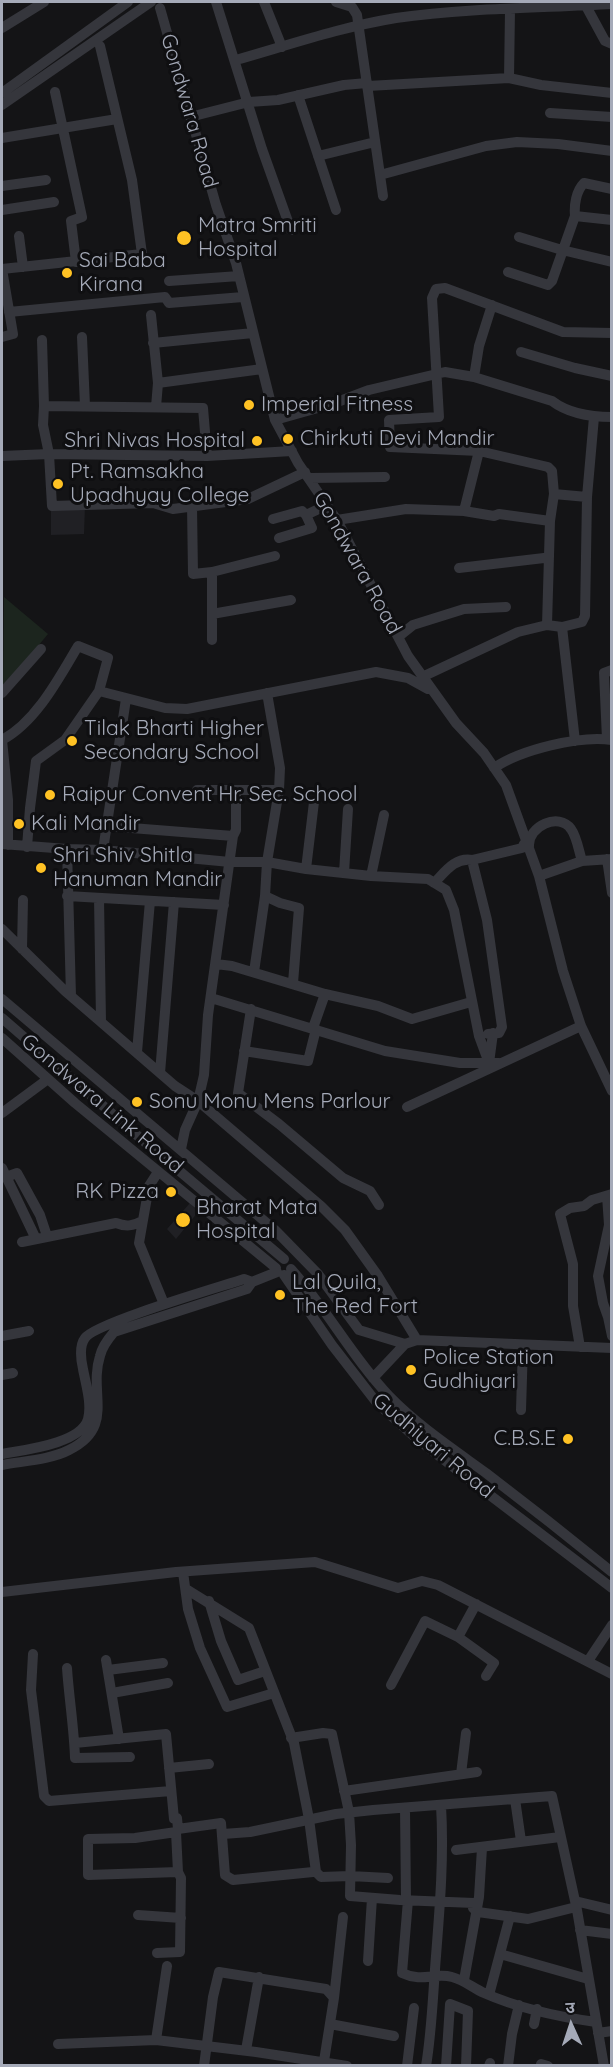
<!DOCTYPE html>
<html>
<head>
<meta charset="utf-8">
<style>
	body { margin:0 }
	#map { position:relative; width:613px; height:2067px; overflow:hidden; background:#141416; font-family:Quicksand,"Noto Sans Devanagari",sans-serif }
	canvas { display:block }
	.frame { position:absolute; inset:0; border:3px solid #a5aab8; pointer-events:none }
	.north { position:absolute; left:541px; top:1995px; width:60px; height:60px; -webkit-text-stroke:4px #0f0f11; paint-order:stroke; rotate:357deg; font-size:16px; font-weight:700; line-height:24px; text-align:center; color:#a5aab8 }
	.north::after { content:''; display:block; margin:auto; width:21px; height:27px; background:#a5aab8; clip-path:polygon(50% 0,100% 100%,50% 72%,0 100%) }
</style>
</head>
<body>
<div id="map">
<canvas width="613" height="2067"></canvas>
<div class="frame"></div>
<div class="north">उ</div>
</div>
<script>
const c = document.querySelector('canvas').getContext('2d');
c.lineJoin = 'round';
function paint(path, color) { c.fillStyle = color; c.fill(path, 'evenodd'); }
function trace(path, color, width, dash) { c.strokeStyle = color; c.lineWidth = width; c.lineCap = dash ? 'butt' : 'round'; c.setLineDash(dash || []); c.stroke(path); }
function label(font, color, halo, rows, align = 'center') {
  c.font = font + ' Quicksand,sans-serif'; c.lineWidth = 6; c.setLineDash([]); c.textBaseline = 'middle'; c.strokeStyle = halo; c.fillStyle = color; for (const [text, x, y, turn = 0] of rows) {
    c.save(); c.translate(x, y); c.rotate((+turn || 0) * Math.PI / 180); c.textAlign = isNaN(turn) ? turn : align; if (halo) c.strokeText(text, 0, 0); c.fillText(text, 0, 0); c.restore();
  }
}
paint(new Path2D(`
	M85,506L84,534L51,535V508Z
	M190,1203L198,1212L176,1239L167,1229Z`), '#202024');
paint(new Path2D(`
	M4,597L48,634L3,688Z`), '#1c251e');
trace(new Path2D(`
	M216,2L262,149L291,230
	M264,2L282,47
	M336,2L352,7L357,15L383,196
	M586,6L605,41L612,44
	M160,8L216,205L236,263L275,420L298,463L337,520L408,656L456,723L484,753L506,785L539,876L563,971L581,1026L612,1091
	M2,28L44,2
	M236,60C289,45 341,27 396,18C467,8 540,8 612,4
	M509,78L510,10
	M55,92L82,217L71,221L76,262
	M2,93L128,2
	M298,95L336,210
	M2,105L151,2
	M550,113L612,117
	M190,117L249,102L278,100L344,85L367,83L368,86L509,78L541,85L612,93
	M2,138L117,119
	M318,156L375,142
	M380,175L486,146L517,142L558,144L612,151
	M2,186L46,180
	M2,210L54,202
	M575,216L612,220
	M19,236L23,267
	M519,237L562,250L612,262
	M508,272L548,285L552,281L575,216C574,205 576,191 584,183L612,189
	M169,281L239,276
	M9,312L165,297L169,303L243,297
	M151,315L158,383L156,407
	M2,337L13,334L2,269L142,254L132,180L100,46
	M82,337L85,406
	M42,340L44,406
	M153,343L253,333
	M521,352L575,368L612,376
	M474,377L479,346L492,305
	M158,383L262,369
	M275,420L332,404L369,390L445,372L474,377L552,401C569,414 591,417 612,417
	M2,456L49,454L207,456L292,451
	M207,456L203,408L44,406L43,425L49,454L52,506L153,503L173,509L248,499L305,472
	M310,478L385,477
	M554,494L587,497
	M192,506L193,574L212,572L275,556
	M464,511L479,451
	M273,519L302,511L306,515
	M337,520L406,509L464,511L494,516L499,514L550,521
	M279,538L312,528L306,515L327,505
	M459,568L544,558L548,559
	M212,572V640
	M212,614L291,600
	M547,625L550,521L554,494L552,471L548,467L479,451L390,447L389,420L439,417L432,298L436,289L445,288L563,332L612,333
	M562,627L575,741
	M398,637L413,625L464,609L506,607
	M422,677L518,632L547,625L562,627L582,622L585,616L587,497L594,417
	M99,691L165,708L187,709L376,672L408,678L428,689
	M2,693L41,649
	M607,739L604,673L612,670
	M2,740C36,722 59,678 78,646L108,658L99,691L65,740L36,761L30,808L27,847
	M2,740L8,800V845
	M494,768C520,750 580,735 612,740
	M197,790H279
	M106,826L233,836
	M2,844L67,849L103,850L230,862H267L279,790L280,768L267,693
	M67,849L71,996
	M103,850L126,699
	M607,859L612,893
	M472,860L487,920L502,1027L499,1033L488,1034
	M306,869L314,802
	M344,873L348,809
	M371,876L384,815
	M539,876L582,861L612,859
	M434,883C445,872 455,857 472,860L522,848L524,844L529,846C528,826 559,812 571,829C577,837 579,852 582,861
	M67,896L224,905
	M265,896L280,903L299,908L293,983
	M99,898L101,1021
	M2,929L65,991L175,1086L198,1101L321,1206L345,1230L378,1276L417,1340
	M22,949L23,900
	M216,964L232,966L325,994L378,1006L412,1019L471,1002
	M254,972L265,896L267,862L306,869L371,876L428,879L446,890L454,910L479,1036L489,1063L493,1033
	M211,998L385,1051L460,1063H499
	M2,999L275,1230L318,1274L359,1330L405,1344L417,1340L612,1348
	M251,1009L238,1093L279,1124L343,1178L370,1191L379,1205
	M2,1018L139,1137L284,1259
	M313,1028L325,994
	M2,1038L75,1103L276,1268
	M244,1051L308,1061L316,1029
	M137,1052L150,901
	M160,1073L174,902
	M407,1107L581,1026
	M2,1113L48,1079
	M181,1149L185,1130L198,1101L204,1075L208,1015L233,836L236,830V791
	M2,1168L36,1239
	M158,1172L149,1186L139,1243L164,1304
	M6,1177L17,1173L40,1215L47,1236
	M607,1196L609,1225L598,1276L603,1303L608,1317L612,1336
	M22,1242L116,1223C126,1227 133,1226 142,1221
	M291,1269C327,1309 352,1357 389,1396C417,1425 453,1449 486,1473C528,1505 570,1538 612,1572
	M284,1275L332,1345L377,1403L416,1438L474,1483L612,1588
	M2,1336L29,1331
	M580,1347L573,1306V1264L560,1214L570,1208L584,1206L592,1200L612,1194
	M2,1375L13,1373
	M373,1378L405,1344
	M521,1410L523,1345
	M2,1454C23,1450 81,1444 88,1419C92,1404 86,1385 83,1369C81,1360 79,1346 85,1338C95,1323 220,1287 244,1279L252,1282
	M2,1465C23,1461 50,1460 69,1450C116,1427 88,1393 100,1356C102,1347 108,1339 114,1332L247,1289L252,1282L277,1272
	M183,1572L188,1609L200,1648L227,1707L274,1693
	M186,1589L249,1628L294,1743L309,1819L316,1872
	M2,1592L176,1572L315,1562L398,1588L422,1581L438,1585L612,1674
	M209,1601L221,1641L238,1680L265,1671
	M458,1637L494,1663L486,1676
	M33,1654L31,1690L44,1796L49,1801L171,1791
	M106,1660L119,1739
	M588,1661L612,1625
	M67,1668C69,1698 74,1728 75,1758L130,1757
	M108,1670L163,1663
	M391,1685L425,1621L458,1637L476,1604
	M112,1693L168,1683
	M291,1738L323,1733L332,1734L349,1812L351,1845L350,1896L400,1900L474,1903L473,1908L478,1912L528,1919L576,1907
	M75,1743L166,1734L174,1819L177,1818L178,1829L176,1832L178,1872L181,1878L180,1952L157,1953
	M169,1768L209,1764
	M461,1774L466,1733
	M344,1791L477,1772
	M515,1799L521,1841
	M405,1808L406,1900
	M178,1829L221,1823L225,1875L233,1880L313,1872H316L321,1877L350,1876L388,1878
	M176,1832L135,1838L88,1839V1875L178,1872
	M223,1834L250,1832L336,1814L373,1810L552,1796L577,1910L604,2066
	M456,1850L560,1837
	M408,1900L402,1973C423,1983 434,1972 452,1977C464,1980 473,1988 484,1993C518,2008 559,2017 596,2022
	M575,1901L612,1910
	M138,1915L181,1918
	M580,1930L612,1934
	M500,1954L588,1979
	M368,1961L372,1898
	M464,1980L479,1897L482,1848
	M489,1995L510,1916
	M330,2024L394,2036
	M534,2024L537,2009
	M598,2033L612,2031
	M156,2040L167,1966
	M58,2044L156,2040L256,2052L347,2066
	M246,2050L259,1977
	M324,2061L334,1998L343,1917
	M541,2064L548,2066
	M204,2066L213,1997L219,1972L326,1989L334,1998
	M407,2066L414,2008
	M426,2066C432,2030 433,1992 436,1956C440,1905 444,1856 441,1805
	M446,2066L450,2004L468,2011L466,2066
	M489,2066L490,2063
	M508,2066L512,2034L519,2005`), '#35363c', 10);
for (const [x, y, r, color] of [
	[184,238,8,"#ffc224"],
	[67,273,6,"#ffc224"],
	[249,405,6,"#ffc224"],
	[288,439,6,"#ffc224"],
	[257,441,6,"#ffc224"],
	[58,484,6,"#ffc224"],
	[72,741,6,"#ffc224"],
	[50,795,6,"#ffc224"],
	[19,824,6,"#ffc224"],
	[41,868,6,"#ffc224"],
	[137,1102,6,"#ffc224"],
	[171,1192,6,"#ffc224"],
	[183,1220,8,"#ffc224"],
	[280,1295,6,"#ffc224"],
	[411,1370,6,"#ffc224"],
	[568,1439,6,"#ffc224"]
]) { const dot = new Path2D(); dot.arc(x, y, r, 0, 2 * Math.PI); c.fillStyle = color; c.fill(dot); trace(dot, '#0f0f11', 2); }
label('21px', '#a5aab8', '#0f0f11', [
	["Gondwara Road",189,111,74],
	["Gondwara Road",357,563,61],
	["Gondwara Link Road",102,1104,40],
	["Gudhiyari Road",433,1446,40]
]);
label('21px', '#a5aab8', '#0f0f11', [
	["Matra Smriti",198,226],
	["Hospital",198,250],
	["Sai Baba",79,261],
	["Kirana",79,285],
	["Imperial Fitness",261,405],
	["Chirkuti Devi Mandir",300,439],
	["Shri Nivas Hospital",245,441,"right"],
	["Pt. Ramsakha",70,472],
	["Upadhyay College",70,496],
	["Tilak Bharti Higher",84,729],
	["Secondary School",84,753],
	["Raipur Convent Hr. Sec. School",62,795],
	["Kali Mandir",31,824],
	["Shri Shiv Shitla",53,856],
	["Hanuman Mandir",53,880],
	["Sonu Monu Mens Parlour",149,1102],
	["RK Pizza",159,1192,"right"],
	["Bharat Mata",196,1208],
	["Hospital",196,1232],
	["Lal Quila,",292,1283],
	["The Red Fort",292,1307],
	["Police Station",423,1358],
	["Gudhiyari",423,1382],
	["C.B.S.E",556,1439,"right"]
], 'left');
</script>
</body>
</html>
